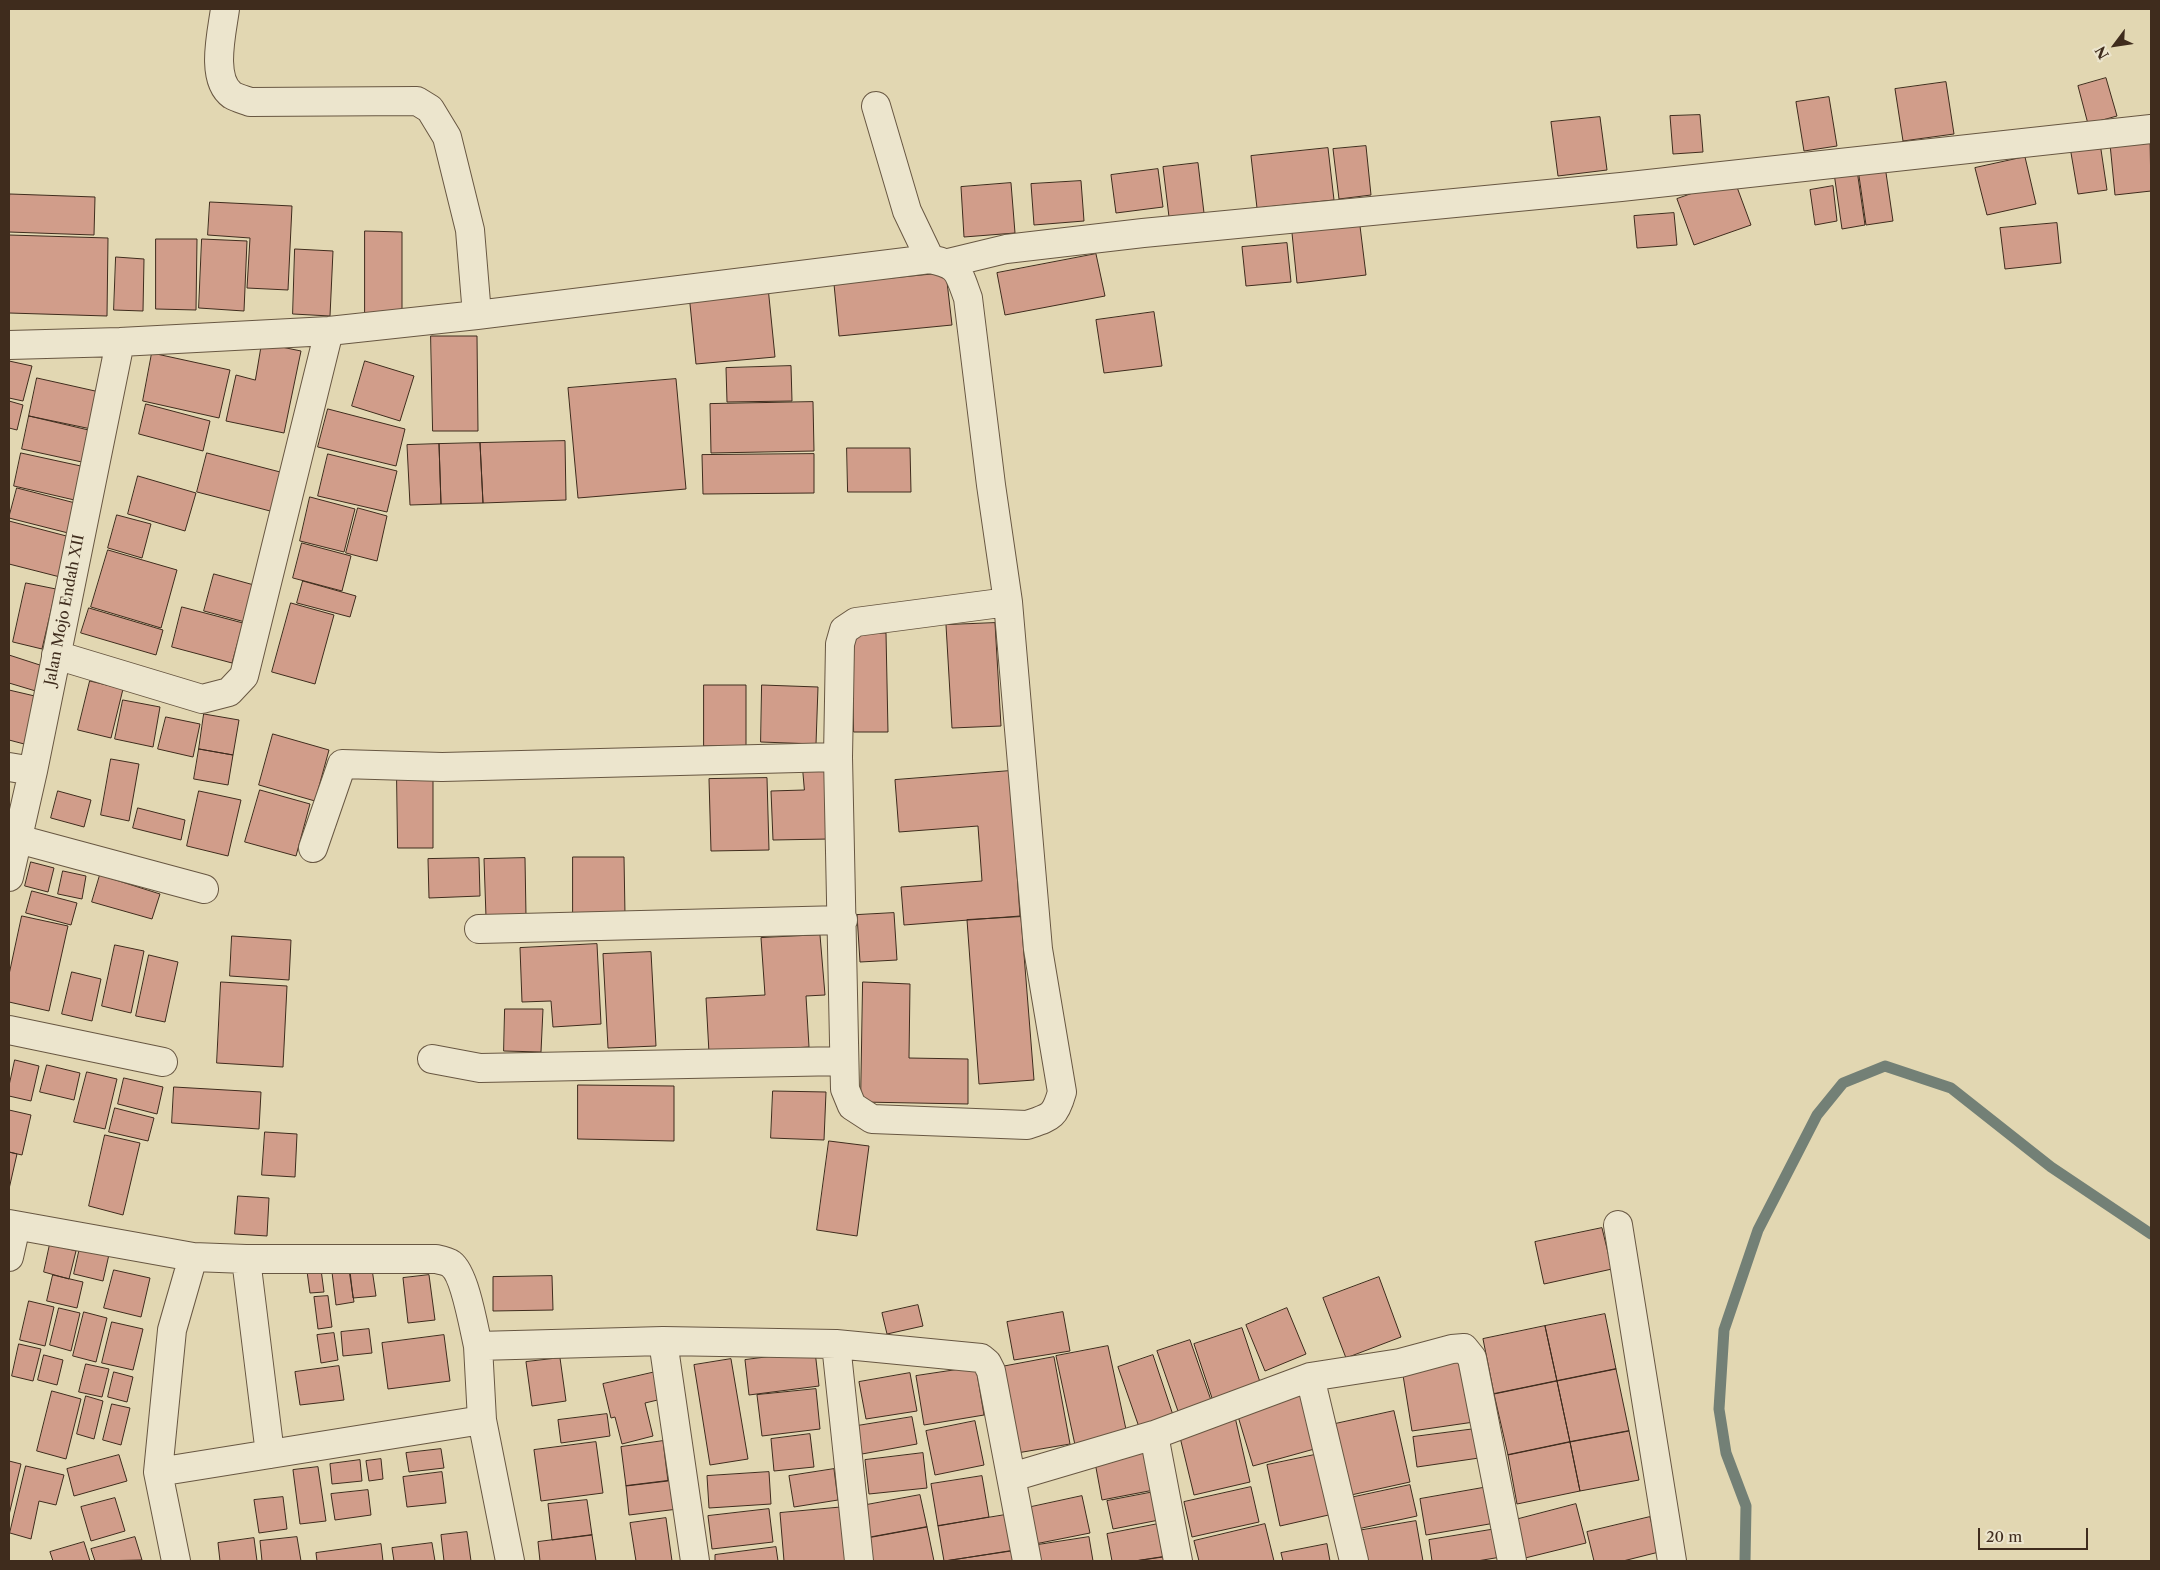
<!DOCTYPE html>
<html>
<head>
<meta charset="utf-8">
<style>
	body { margin:0 }
	#map { position:relative; width:2160px; height:1570px; overflow:hidden; background:#e2d7b2; font-family:"Libre Caslon Text",serif }
	canvas { display:block }
	.frame { position:absolute; inset:0; border:10px solid #3f2c1d; pointer-events:none }
	.north { position:absolute; left:2090px; top:20px; width:50px; height:50px; -webkit-text-stroke:4px #ece5cd; paint-order:stroke; rotate:239deg; font-size:14px; font-weight:700; line-height:20px; text-align:center; color:#3f2c1d }
	.north::after { content:''; display:block; margin:auto; width:18px; height:22px; background:#3f2c1d; clip-path:polygon(50% 0,100% 100%,50% 72%,0 100%) }
	.scale { position:absolute; left:1978px; top:1528px; width:110px; height:22px; box-sizing:border-box; border:2px solid #3f2c1d; border-top:0; padding-left:6px; font-size:15px; line-height:18px; white-space:nowrap; color:#3f2c1d; -webkit-text-stroke:4px #ece5cd; paint-order:stroke }
</style>
</head>
<body>
<div id="map">
<canvas width="2160" height="1570"></canvas>
<div class="frame"></div>
<div class="north">N</div>
<div class="scale">20 m</div>
</div>
<script>
const c = document.querySelector('canvas').getContext('2d');
c.lineJoin = 'round';
function trace(path, color, width, dash) { c.strokeStyle = color; c.lineWidth = width; c.lineCap = dash ? 'butt' : 'round'; c.setLineDash(dash || []); c.stroke(path); }
function paint(path, color) { c.fillStyle = color; c.fill(path, 'evenodd'); }
function label(font, color, halo, rows, align = 'center') {
  c.font = font + ' "Libre Caslon Text",serif'; c.lineWidth = 4; c.setLineDash([]); c.textBaseline = 'middle'; c.strokeStyle = halo; c.fillStyle = color; for (const [text, x, y, turn = 0] of rows) {
    c.save(); c.translate(x, y); c.rotate((+turn || 0) * Math.PI / 180); c.textAlign = isNaN(turn) ? turn : align; if (halo) c.strokeText(text, 0, 0); c.fillText(text, 0, 0); c.restore();
  }
}
trace(new Path2D(`
	M1745,1561L1746,1506L1726,1453L1719,1409L1724,1330L1758,1230L1817,1115L1843,1083L1885,1066L1951,1088L2051,1167L2151,1234`), '#738076', 11);
const building = new Path2D(`
	M2106,78L2117,116L2088,124L2078,86Z
	M1946,82L1954,134L1903,141L1895,89Z
	M1829,97L1837,146L1804,151L1796,102Z
	M1700,115L1703,152L1673,154L1670,116Z
	M1600,117L1607,170L1558,176L1551,122Z
	M2150,139L2151,191L2115,195L2110,144Z
	M2100,143L2107,190L2078,194L2070,147Z
	M1366,146L1371,195L1339,199L1333,149Z
	M1328,148L1334,200L1257,208L1251,156Z
	M2025,157L2036,204L1987,215L1975,168Z
	M1198,163L1204,213L1169,217L1163,167Z
	M1885,166L1893,221L1866,225L1858,169Z
	M1158,169L1163,207L1116,213L1111,175Z
	M1857,170L1865,225L1842,229L1834,173Z
	M1734,179L1751,225L1694,245L1677,199Z
	M1081,181L1084,221L1034,225L1031,184Z
	M1011,183L1015,233L964,237L961,187Z
	M1833,186L1837,221L1815,225L1810,190Z
	M10,194L95,197L94,235L9,232Z
	M210,202L292,206L288,290L247,288L250,238L208,235Z
	M1674,213L1677,245L1637,248L1634,216Z
	M2057,223L2061,263L2005,269L2000,228Z
	M1360,226L1366,275L1297,283L1292,233Z
	M365,231L402,232V314H365Z
	M9,235L108,238L107,316L9,313Z
	M156,239H197L196,310L156,309Z
	M202,239L247,241L244,311L199,308Z
	M1287,243L1291,282L1246,286L1242,247Z
	M295,249L333,251L330,316L293,314Z
	M1096,254L1105,296L1005,315L997,273Z
	M116,257L144,259L143,311L114,310Z
	M946,273L952,325L839,336L834,284Z
	M768,287L775,357L696,364L689,294Z
	M1154,312L1162,366L1104,373L1096,320Z
	M431,336H477L478,431H433Z
	M262,343L301,351L284,433L226,421L236,375L255,380Z
	M152,353L230,370L219,418L143,401Z
	M9,361L32,366L23,401L9,398Z
	M365,361L414,376L400,421L352,406Z
	M791,366L792,401L727,402L726,368Z
	M37,378L104,393L96,430L29,416Z
	M676,379L686,489L578,498L568,388Z
	M9,401L23,405L17,430L9,428Z
	M813,402L814,451L711,453L710,404Z
	M146,404L210,421L203,451L139,434Z
	M328,409L405,429L396,466L318,447Z
	M29,416L97,432L91,464L22,449Z
	M565,441L566,500L483,503L480,443Z
	M480,443L483,503L441,504L439,444Z
	M439,444L441,504L410,505L407,445Z
	M847,448H910L911,492H848Z
	M21,453L90,468L83,502L14,486Z
	M207,453L284,473L274,512L197,492Z
	M328,454L397,471L387,512L318,496Z
	M814,454V493L703,494L702,455Z
	M138,476L196,493L185,531L128,514Z
	M17,488L83,505L76,535L9,518Z
	M310,497L355,509L344,552L300,541Z
	M358,508L387,516L377,561L346,553Z
	M117,515L151,524L142,558L108,548Z
	M9,521L74,538L64,578L9,564Z
	M302,543L351,556L342,591L293,578Z
	M108,550L177,570L161,628L91,607Z
	M214,574L254,585L245,622L204,611Z
	M303,581L356,596L350,617L297,603Z
	M26,583L56,589L42,649L13,642Z
	M291,603L334,615L315,684L272,672Z
	M182,607L243,623L232,663L172,647Z
	M89,608L163,630L156,655L81,633Z
	M995,623L1001,726L952,728L946,625Z
	M852,633H886L888,732H854Z
	M9,655L46,667L39,692L9,683Z
	M90,681L123,689L111,738L78,730Z
	M704,685H746V746H704Z
	M762,685L818,687L816,744L761,742Z
	M9,690L39,697L28,745L9,740Z
	M123,700L160,707L153,747L115,739Z
	M204,714L239,720L233,755L199,749Z
	M166,717L200,724L193,757L158,749Z
	M273,734L329,750L315,801L259,785Z
	M199,749L233,755L228,785L194,779Z
	M111,759L139,764L129,821L101,815Z
	M803,769H827L829,839L773,840L771,791L804,790Z
	M1010,771L1020,916L904,925L901,887L982,881L978,826L899,832L895,780Z
	M767,778L769,850L711,851L709,779Z
	M397,779H433V848H398Z
	M260,790L310,804L296,856L245,842Z
	M58,791L91,800L84,827L51,818Z
	M199,791L241,800L228,856L187,846Z
	M138,808L185,820L181,840L133,828Z
	M573,857H624L625,915H573Z
	M479,858L480,896L429,898L428,859Z
	M525,858L526,916L486,917L484,859Z
	M31,862L54,868L48,892L25,886Z
	M63,871L86,876L82,899L58,894Z
	M100,875L160,894L152,919L92,902Z
	M32,891L77,903L71,925L26,913Z
	M894,913L897,960L860,962L857,915Z
	M22,916L68,926L49,1011L9,1002V975Z
	M1021,917L1034,1080L979,1084L967,920Z
	M820,935L825,995L806,996L809,1047L709,1053L706,998L765,995L761,938Z
	M232,936L291,940L289,980L230,976Z
	M597,944L601,1024L553,1027L551,1001L522,1002L520,948Z
	M115,945L144,951L131,1013L102,1006Z
	M651,952L656,1046L608,1048L603,954Z
	M149,955L178,962L165,1022L136,1016Z
	M72,972L101,979L92,1021L62,1014Z
	M221,982L287,986L283,1067L217,1063Z
	M863,982L910,984L909,1058L968,1059V1104L861,1102Z
	M505,1009H543L541,1052L504,1051Z
	M15,1060L39,1066L31,1101L9,1096V1086Z
	M47,1065L80,1073L74,1100L40,1092Z
	M87,1072L117,1079L105,1129L74,1122Z
	M124,1078L163,1087L157,1114L118,1104Z
	M578,1085L674,1086V1141L578,1139Z
	M174,1087L261,1092L259,1129L172,1123Z
	M773,1091L826,1092L824,1140L771,1138Z
	M115,1108L154,1118L148,1141L109,1132Z
	M9,1110L31,1115L22,1155L9,1152Z
	M265,1132L297,1134L295,1177L262,1175Z
	M105,1135L140,1143L123,1215L89,1206Z
	M829,1141L869,1146L857,1236L817,1230Z
	M9,1152L17,1154L9,1189Z
	M238,1196L269,1198L267,1236L235,1234Z
	M1602,1228L1612,1269L1544,1284L1535,1242Z
	M81,1243L110,1250L103,1281L74,1274Z
	M50,1244L76,1251L69,1279L44,1272Z
	M320,1262L324,1292L310,1293L306,1264Z
	M372,1269L376,1296L353,1298L350,1271Z
	M114,1270L150,1278L141,1317L104,1308Z
	M349,1270L354,1302L336,1305L332,1272Z
	M53,1275L83,1282L77,1308L47,1301Z
	M429,1275L435,1320L408,1323L403,1278Z
	M552,1276L553,1310L493,1311V1277Z
	M1379,1277L1401,1337L1346,1358L1323,1298Z
	M328,1296L332,1327L318,1329L314,1297Z
	M29,1301L54,1307L45,1346L20,1340Z
	M918,1305L923,1326L887,1334L882,1313Z
	M59,1308L80,1313L71,1351L50,1345Z
	M1287,1308L1306,1354L1265,1371L1246,1325Z
	M84,1312L107,1318L96,1362L73,1356Z
	M1063,1312L1070,1351L1014,1360L1007,1322Z
	M1605,1314L1616,1369L1557,1381L1545,1326Z
	M112,1322L143,1329L133,1370L102,1363Z
	M1545,1326L1557,1381L1494,1394L1483,1339Z
	M1242,1328L1261,1385L1213,1401L1194,1344Z
	M369,1329L372,1353L343,1356L341,1332Z
	M334,1333L338,1360L321,1363L317,1335Z
	M444,1335L450,1381L388,1389L382,1343Z
	M1190,1340L1212,1403L1179,1414L1157,1351Z
	M19,1344L41,1349L33,1381L12,1376Z
	M1108,1346L1127,1434L1075,1445L1056,1356Z
	M815,1351L819,1386L749,1395L745,1360Z
	M44,1355L63,1360L57,1385L38,1380Z
	M1153,1355L1173,1415L1139,1427L1118,1367Z
	M1054,1357L1070,1444L1017,1453L1001,1367Z
	M560,1358L566,1401L532,1406L526,1362Z
	M731,1359L748,1459L710,1465L694,1365Z
	M1464,1360L1474,1422L1412,1431L1402,1369Z
	M86,1364L109,1369L102,1397L79,1392Z
	M339,1366L344,1400L300,1405L295,1372Z
	M976,1367L984,1415L924,1425L916,1376Z
	M1616,1369L1629,1431L1570,1442L1557,1381Z
	M660,1371L666,1398L645,1403L653,1436L622,1444L615,1417L611,1418L603,1384Z
	M114,1372L133,1377L127,1402L108,1397Z
	M910,1373L917,1411L866,1419L859,1382Z
	M1557,1381L1570,1442L1508,1455L1494,1394Z
	M816,1389L820,1429L762,1436L757,1395Z
	M52,1391L81,1399L66,1459L37,1451Z
	M1303,1394L1318,1448L1253,1466L1237,1413Z
	M86,1396L103,1401L94,1439L77,1434Z
	M112,1404L130,1408L121,1445L103,1440Z
	M1394,1411L1410,1482L1351,1495L1335,1424Z
	M607,1414L610,1436L561,1443L558,1420Z
	M912,1417L917,1444L862,1454L857,1426Z
	M1235,1417L1250,1482L1194,1495L1178,1429Z
	M975,1421L984,1465L935,1475L926,1431Z
	M1475,1429L1479,1458L1417,1467L1413,1437Z
	M1629,1431L1639,1480L1580,1491L1570,1442Z
	M810,1434L814,1467L774,1471L771,1439Z
	M663,1441L668,1481L626,1486L621,1447Z
	M596,1442L603,1493L541,1501L534,1450Z
	M1570,1442L1580,1491L1517,1504L1508,1455Z
	M1146,1448L1154,1490L1102,1500L1094,1457Z
	M441,1449L444,1468L409,1472L406,1453Z
	M923,1453L927,1488L869,1494L865,1460Z
	M1319,1454L1333,1514L1280,1526L1267,1465Z
	M119,1455L127,1481L74,1496L67,1469Z
	M381,1459L383,1479L369,1481L366,1461Z
	M360,1460L362,1481L332,1484L330,1464Z
	M9,1461L21,1464L9,1515Z
	M26,1466L64,1475L56,1505L39,1501L31,1539L10,1533Z
	M318,1467L326,1521L300,1524L293,1470Z
	M834,1469L838,1500L794,1507L789,1476Z
	M442,1472L446,1503L407,1507L403,1477Z
	M769,1472L771,1504L709,1508L707,1476Z
	M982,1476L989,1517L938,1526L931,1484Z
	M675,1480L678,1509L629,1515L626,1486Z
	M1410,1485L1417,1516L1353,1530L1345,1499Z
	M1251,1487L1259,1522L1192,1537L1184,1502Z
	M1488,1487L1495,1523L1426,1535L1420,1499Z
	M368,1490L371,1515L335,1520L331,1494Z
	M1154,1492L1159,1520L1113,1529L1107,1501Z
	M920,1495L927,1527L867,1538L861,1506Z
	M1082,1496L1090,1533L1030,1545L1022,1509Z
	M283,1497L287,1529L259,1533L254,1500Z
	M115,1498L125,1531L91,1541L81,1507Z
	M587,1500L592,1535L552,1540L548,1504Z
	M1576,1504L1586,1543L1521,1559L1511,1521Z
	M845,1507L850,1561H784L780,1513Z
	M769,1509L773,1542L712,1549L708,1516Z
	M1005,1515L1011,1551L944,1561L938,1526Z
	M1650,1517L1659,1552L1623,1561H1594L1587,1532Z
	M666,1518L672,1561H636L630,1523Z
	M1416,1521L1423,1561H1362L1357,1531Z
	M1158,1524L1163,1557L1135,1561H1112L1107,1534Z
	M1265,1524L1274,1561H1199L1194,1541Z
	M927,1527L934,1561H872L867,1538Z
	M1496,1529L1501,1557L1477,1561H1432L1429,1540Z
	M467,1532L471,1561H444L441,1535Z
	M592,1535L596,1561H540L538,1542Z
	M135,1537L142,1560L95,1561L91,1549Z
	M297,1537L301,1561H262L260,1541Z
	M1089,1537L1093,1561H1034L1031,1546Z
	M254,1538L257,1561H220L218,1543Z
	M84,1542L90,1561H53L50,1552Z
	M432,1543L435,1561H394L392,1548Z
	M381,1544L383,1561H317L316,1553Z
	M1327,1544L1330,1561H1283L1281,1553Z
	M776,1547L778,1561H715V1555Z
	M1011,1551L1013,1561H946Z
	M1163,1557L1164,1561H1135Z`);
paint(building, '#d19d8a');
trace(building, '#3f2c1d', 1);
const street = new Path2D(`
	M225,9C222,32 210,79 232,95C237,98 245,100 250,102L417,101L430,109L447,137L470,230L477,315
	M876,106L907,211L930,259
	M948,263L1006,249L1143,233L1621,187L2151,129
	M9,345L120,342L329,331L477,315L930,259C959,265 958,271 968,298L991,485L1008,602L1038,949L1062,1092C1055,1117 1051,1117 1027,1125L872,1119L852,1106L845,1089L838,757L840,644L844,630L856,622L1008,602
	M56,655L202,699L229,692L244,676L329,331
	M9,767L33,771
	M18,839L204,889
	M313,848L342,764L442,767L838,757
	M9,877L33,771L120,342
	M479,929L843,920
	M9,1030L163,1062
	M432,1059L480,1068L844,1061
	M9,1224L193,1257L246,1259H436C441,1260 447,1261 451,1264C465,1274 474,1329 478,1346
	M1618,1225L1672,1561
	M9,1257L16,1226
	M246,1259L270,1454
	M663,1341L695,1561
	M836,1344L859,1561
	M1310,1377L1354,1561
	M1154,1435L1178,1561
	M158,1472L482,1420
	M1012,1477L1154,1435L1310,1377L1400,1363L1452,1349L1464,1348L1472,1358L1512,1561
	M176,1561L158,1472L172,1330L193,1257
	M510,1561L482,1420L478,1346L663,1341L836,1344L981,1358L987,1363L991,1371L1027,1561`);
trace(street, '#685742', 30);
trace(street, '#ece5cd', 28);
label('15px', '#3f2c1d', '#ece5cd', [
	["Jalan Mojo Endah XII",65,610,-79]
]);
</script>
</body>
</html>
